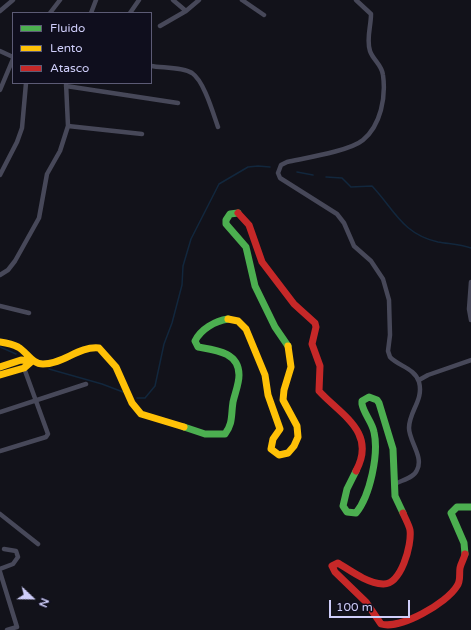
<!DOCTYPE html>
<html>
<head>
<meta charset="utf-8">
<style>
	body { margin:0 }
	#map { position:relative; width:471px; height:630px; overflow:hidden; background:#12121a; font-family:"Varela Round",sans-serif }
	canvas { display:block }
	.legend { position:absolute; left:12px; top:12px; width:140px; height:72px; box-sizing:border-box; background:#0f0e1d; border:1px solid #5c5b75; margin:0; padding:5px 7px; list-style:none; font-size:12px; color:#cfcefa }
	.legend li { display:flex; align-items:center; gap:8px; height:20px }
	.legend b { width:20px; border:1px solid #5c5b75 }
	.north { position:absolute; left:12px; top:578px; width:40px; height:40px; -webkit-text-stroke:3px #0f0e1d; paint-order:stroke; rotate:112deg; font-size:11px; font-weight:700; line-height:16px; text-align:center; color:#cfcefa }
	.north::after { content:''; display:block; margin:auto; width:14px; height:18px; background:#cfcefa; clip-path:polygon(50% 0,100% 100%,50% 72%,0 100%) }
	.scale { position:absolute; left:329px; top:600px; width:81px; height:18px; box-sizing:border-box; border:2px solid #cfcefa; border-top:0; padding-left:5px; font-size:12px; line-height:14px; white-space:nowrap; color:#cfcefa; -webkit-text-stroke:3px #0f0e1d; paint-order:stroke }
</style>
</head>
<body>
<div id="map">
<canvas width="471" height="630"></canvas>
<ul class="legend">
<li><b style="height:5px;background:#4caf50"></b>Fluido</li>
<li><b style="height:5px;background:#ffc107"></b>Lento</li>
<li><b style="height:5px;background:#c62828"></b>Atasco</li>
</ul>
<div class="north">N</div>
<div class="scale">100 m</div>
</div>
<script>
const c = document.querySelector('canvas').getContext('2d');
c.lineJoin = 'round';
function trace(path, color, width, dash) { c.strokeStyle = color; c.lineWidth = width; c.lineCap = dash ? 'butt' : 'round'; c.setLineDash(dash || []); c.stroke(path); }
trace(new Path2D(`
	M297,172L313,175
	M326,177L342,178L351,187L372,186C394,209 402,234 438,242C449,244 460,244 471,248
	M0,347L16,354
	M49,369L102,384L123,392
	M137,398H145L155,386L164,344L172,323L182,285L183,266L191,239L219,184L248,167L258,166L270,167`), '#12273d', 1.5);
trace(new Path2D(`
	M173,0L186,11
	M242,0L264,15
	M356,0L371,14C371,27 366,39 370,51C373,60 382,65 383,75C386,97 381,125 363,140C350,151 305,158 287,162L281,165L278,173L280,178L337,214L344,223L354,246L371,261L383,279L389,300L390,335L388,351L390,357C398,366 415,368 419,382C424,400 409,411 409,428C409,441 424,457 417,470C414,478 402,480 395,484
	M0,11L13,0
	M50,13L60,0
	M91,13L96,0
	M130,13L139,0
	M160,26L186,11L199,0
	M0,51L13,57
	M151,66C163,68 182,67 192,73C204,81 213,113 218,127
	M66,86L178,103
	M0,90L13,59
	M68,126L142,134
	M0,175L17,142L22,128L26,83
	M0,275L8,270L15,261L39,218L47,174L60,151L68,126L66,83
	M471,282L469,309L471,320
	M0,306L29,313
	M419,380L428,375L471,360
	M0,412L86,384
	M0,451L46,437L48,434L24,368
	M0,514L38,544
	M0,569L13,564L18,557L16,551L4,549
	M0,572L17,627L7,630`), '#474859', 4.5);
trace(new Path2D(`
	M238,213L230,214L226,220V224L246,247L255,286L275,327L288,346
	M184,427L205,434H225C233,424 231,415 233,402C235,393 239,384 239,375C239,352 215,350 198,347L195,341C201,329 215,321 228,319
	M356,471L347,489L343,506L347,512L356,513C370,496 379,454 374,432C372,422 364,414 362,404V401L369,397L377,400L379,403L393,449L395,496L403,513
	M465,554L464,543L451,513L457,507H471`), '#4caf50', 7);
trace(new Path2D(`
	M228,319L238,321L246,329L265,375L268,395L280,429L273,439L271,449L279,455L288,453L294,446L298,437L297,426L283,400L284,390L291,367L288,346
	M0,342C6,343 12,344 18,347C27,352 32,364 43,364C64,364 78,346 99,348L116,367L132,403L141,414L184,427
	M0,367L21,360L32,361
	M0,375L24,368L32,361`), '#ffc107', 7);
trace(new Path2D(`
	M238,213L249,225L262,262L294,304L315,323L316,327L312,344L320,366L319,391C341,415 377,432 356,471
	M403,513C405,518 409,525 410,530C412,545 401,585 383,584C367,583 351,571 338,563L332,566L335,572L366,602L381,624C400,630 447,603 457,586C461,581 459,574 460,568C461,563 464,559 465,554`), '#c62828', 7);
</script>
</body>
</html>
